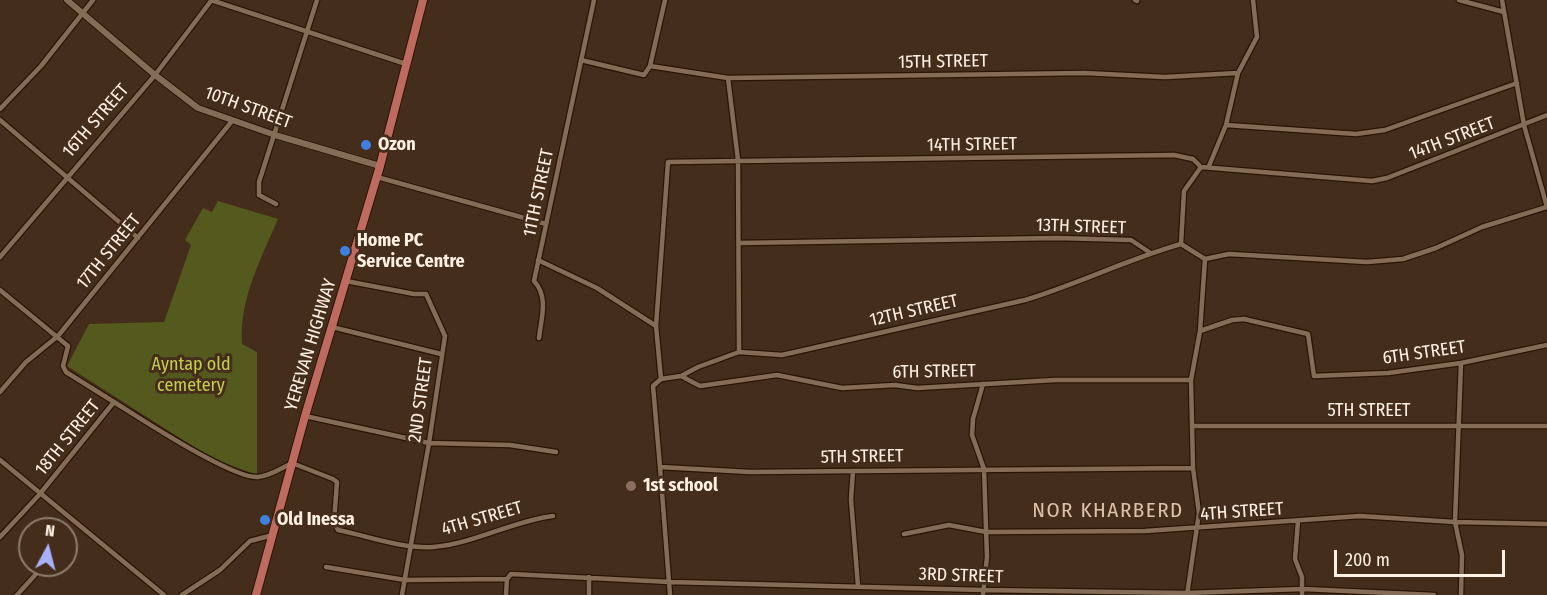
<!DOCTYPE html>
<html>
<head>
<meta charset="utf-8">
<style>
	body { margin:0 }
	#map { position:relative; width:1547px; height:595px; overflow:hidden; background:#442e1b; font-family:"Fira Sans Condensed",sans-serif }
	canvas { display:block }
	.north { position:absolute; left:18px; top:517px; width:60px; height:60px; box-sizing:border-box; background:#442e1b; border:2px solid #8f7c6b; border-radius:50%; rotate:7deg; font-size:16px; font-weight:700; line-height:24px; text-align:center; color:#fff0e4 }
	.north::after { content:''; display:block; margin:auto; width:21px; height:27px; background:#a8b0fc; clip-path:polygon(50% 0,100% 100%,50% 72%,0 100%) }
	.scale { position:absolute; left:1334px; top:550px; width:171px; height:27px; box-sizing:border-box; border:3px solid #fff0e4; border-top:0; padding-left:8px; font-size:18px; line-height:21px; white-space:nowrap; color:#fff0e4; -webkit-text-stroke:4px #442e1b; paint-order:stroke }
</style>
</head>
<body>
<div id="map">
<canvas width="1547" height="595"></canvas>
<div class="north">N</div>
<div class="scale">200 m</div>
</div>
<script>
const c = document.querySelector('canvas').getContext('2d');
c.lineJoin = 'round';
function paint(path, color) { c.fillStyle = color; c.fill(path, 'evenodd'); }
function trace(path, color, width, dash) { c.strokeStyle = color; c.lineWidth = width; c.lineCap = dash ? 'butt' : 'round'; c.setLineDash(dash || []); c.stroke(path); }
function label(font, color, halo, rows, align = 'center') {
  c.font = font + ' "Fira Sans Condensed",sans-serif'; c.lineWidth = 6; c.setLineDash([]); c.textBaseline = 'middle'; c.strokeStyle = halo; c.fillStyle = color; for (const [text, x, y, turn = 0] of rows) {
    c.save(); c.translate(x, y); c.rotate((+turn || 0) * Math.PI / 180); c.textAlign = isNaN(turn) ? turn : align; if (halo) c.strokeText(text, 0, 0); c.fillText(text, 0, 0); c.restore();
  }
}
paint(new Path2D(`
	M218,201L278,219C261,259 239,299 242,344L257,352V475L211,458L67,366L89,324L164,322L191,245L185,240L203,208L212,212Z`), '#54591d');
const minor = new Path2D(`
	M211,0L406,64
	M1135,0L1137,1
	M1459,0L1504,12
	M1502,0L1524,125L1547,207
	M581,60L644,75L650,66L665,0
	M650,66L728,78L1084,73L1165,77L1238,73
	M728,78L738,160L739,352
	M0,109L41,66L93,0
	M0,120L138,238
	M1226,125L1356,134L1385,130L1517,83
	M1209,166L1226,125L1238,73L1257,37L1253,0
	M377,177L546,224
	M276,204L259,195V182L317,0
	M739,243L1057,238L1131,240L1149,252
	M1181,244L1184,191L1201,167L1372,181L1387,178L1547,115
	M0,257L155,75L211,1
	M538,260L597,288L656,326
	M346,281L414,294H426L445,336L429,443L402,595
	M0,290L68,346L63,366L66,372L114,402L39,495L0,537
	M332,327L441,354
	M1200,331L1232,320L1244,319L1308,334L1314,376L1388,373L1461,363L1547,345
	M539,338C541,319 549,297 534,281L594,0
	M681,376L700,386L777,375L842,388L895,385L917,388L1055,380H1191
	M661,379L656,326L668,162L1174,155L1193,159L1201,167
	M0,392L26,362L58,336L232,121
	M114,402C140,418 232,479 258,477C270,476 282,468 292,463L333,479L337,482L334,522L338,530C368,536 402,549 433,547C474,544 512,521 553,516
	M305,416L429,443L510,445L556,452
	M1192,426H1547
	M0,460L164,595
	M660,467L653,386L661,379L681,376L698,367L739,352L782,355L1025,300C1078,284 1128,259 1181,244L1205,259L1229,254L1367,262L1403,259L1436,248L1482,227L1547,207
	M853,471L851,499L858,586
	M1298,521L1295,559L1302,577V595
	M904,534L949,525L986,532L1145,531L1360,516L1455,522L1547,524
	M326,567L405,580L507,579
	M507,579L511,574L670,582L983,590L1187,593L1303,589L1434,595
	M17,595L36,574
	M182,595L220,570L250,541L273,535
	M506,595L507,579
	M589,595V577
	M670,595L660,467L750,472L1193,468
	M983,595L987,557L984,469L972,435L973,419L983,384
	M1187,595L1199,513L1193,468L1191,380L1200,331L1205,259
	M1461,595L1462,555L1455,522L1461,363`);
const tertiary = new Path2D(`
	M67,0L155,75L198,108L275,135L380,166`);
const primary = new Path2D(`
	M256,595L305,416L380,166L423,0`);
trace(minor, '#291504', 7);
trace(tertiary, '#291504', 8);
trace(primary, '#291504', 10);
trace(minor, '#856c57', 4.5);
trace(tertiary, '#856c57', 6);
trace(primary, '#be6a5e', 8);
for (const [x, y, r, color] of [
	[366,145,6,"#3f7fe0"],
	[345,251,6,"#3f7fe0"],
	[631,486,6,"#8d6e63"],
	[265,520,6,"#3f7fe0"]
]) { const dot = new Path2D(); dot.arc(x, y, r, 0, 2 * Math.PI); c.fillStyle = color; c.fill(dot); trace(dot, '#442e1b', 2); }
label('18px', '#fff0e4', '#442e1b', [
	["15TH STREET",943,62,-1],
	["10TH STREET",248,108,20],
	["16TH STREET",96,121,-49],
	["14TH STREET",1452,139,-21],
	["14TH STREET",972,145,-1],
	["11TH STREET",539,193,-78],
	["13TH STREET",1081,227,2],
	["17TH STREET",109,252,-51],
	["12TH STREET",914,311,-13],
	["YEREVAN HIGHWAY",311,345,-73],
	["6TH STREET",1424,353,-8],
	["6TH STREET",934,372,-1],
	["2ND STREET",421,400,-82],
	["5TH STREET",1369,411],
	["18TH STREET",68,438,-51],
	["5TH STREET",862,457,-1],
	["4TH STREET",1242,512,-4],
	["4TH STREET",482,519,-16],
	["3RD STREET",961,576,2]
]);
label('bold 18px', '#fff0e4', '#442e1b', [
	["Ozon",378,145],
	["Home PC",357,241],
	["Service Centre",357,262],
	["1st school",643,486],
	["Old Inessa",277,520]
], 'left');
label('18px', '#c4ce50', '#442e1b', [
	["Ayntap old",191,365],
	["cemetery",191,386]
]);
c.letterSpacing = '1.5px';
label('21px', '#ddc1ab', '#442e1b', [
	["NOR KHARBERD",1108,511]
]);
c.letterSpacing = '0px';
</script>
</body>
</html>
